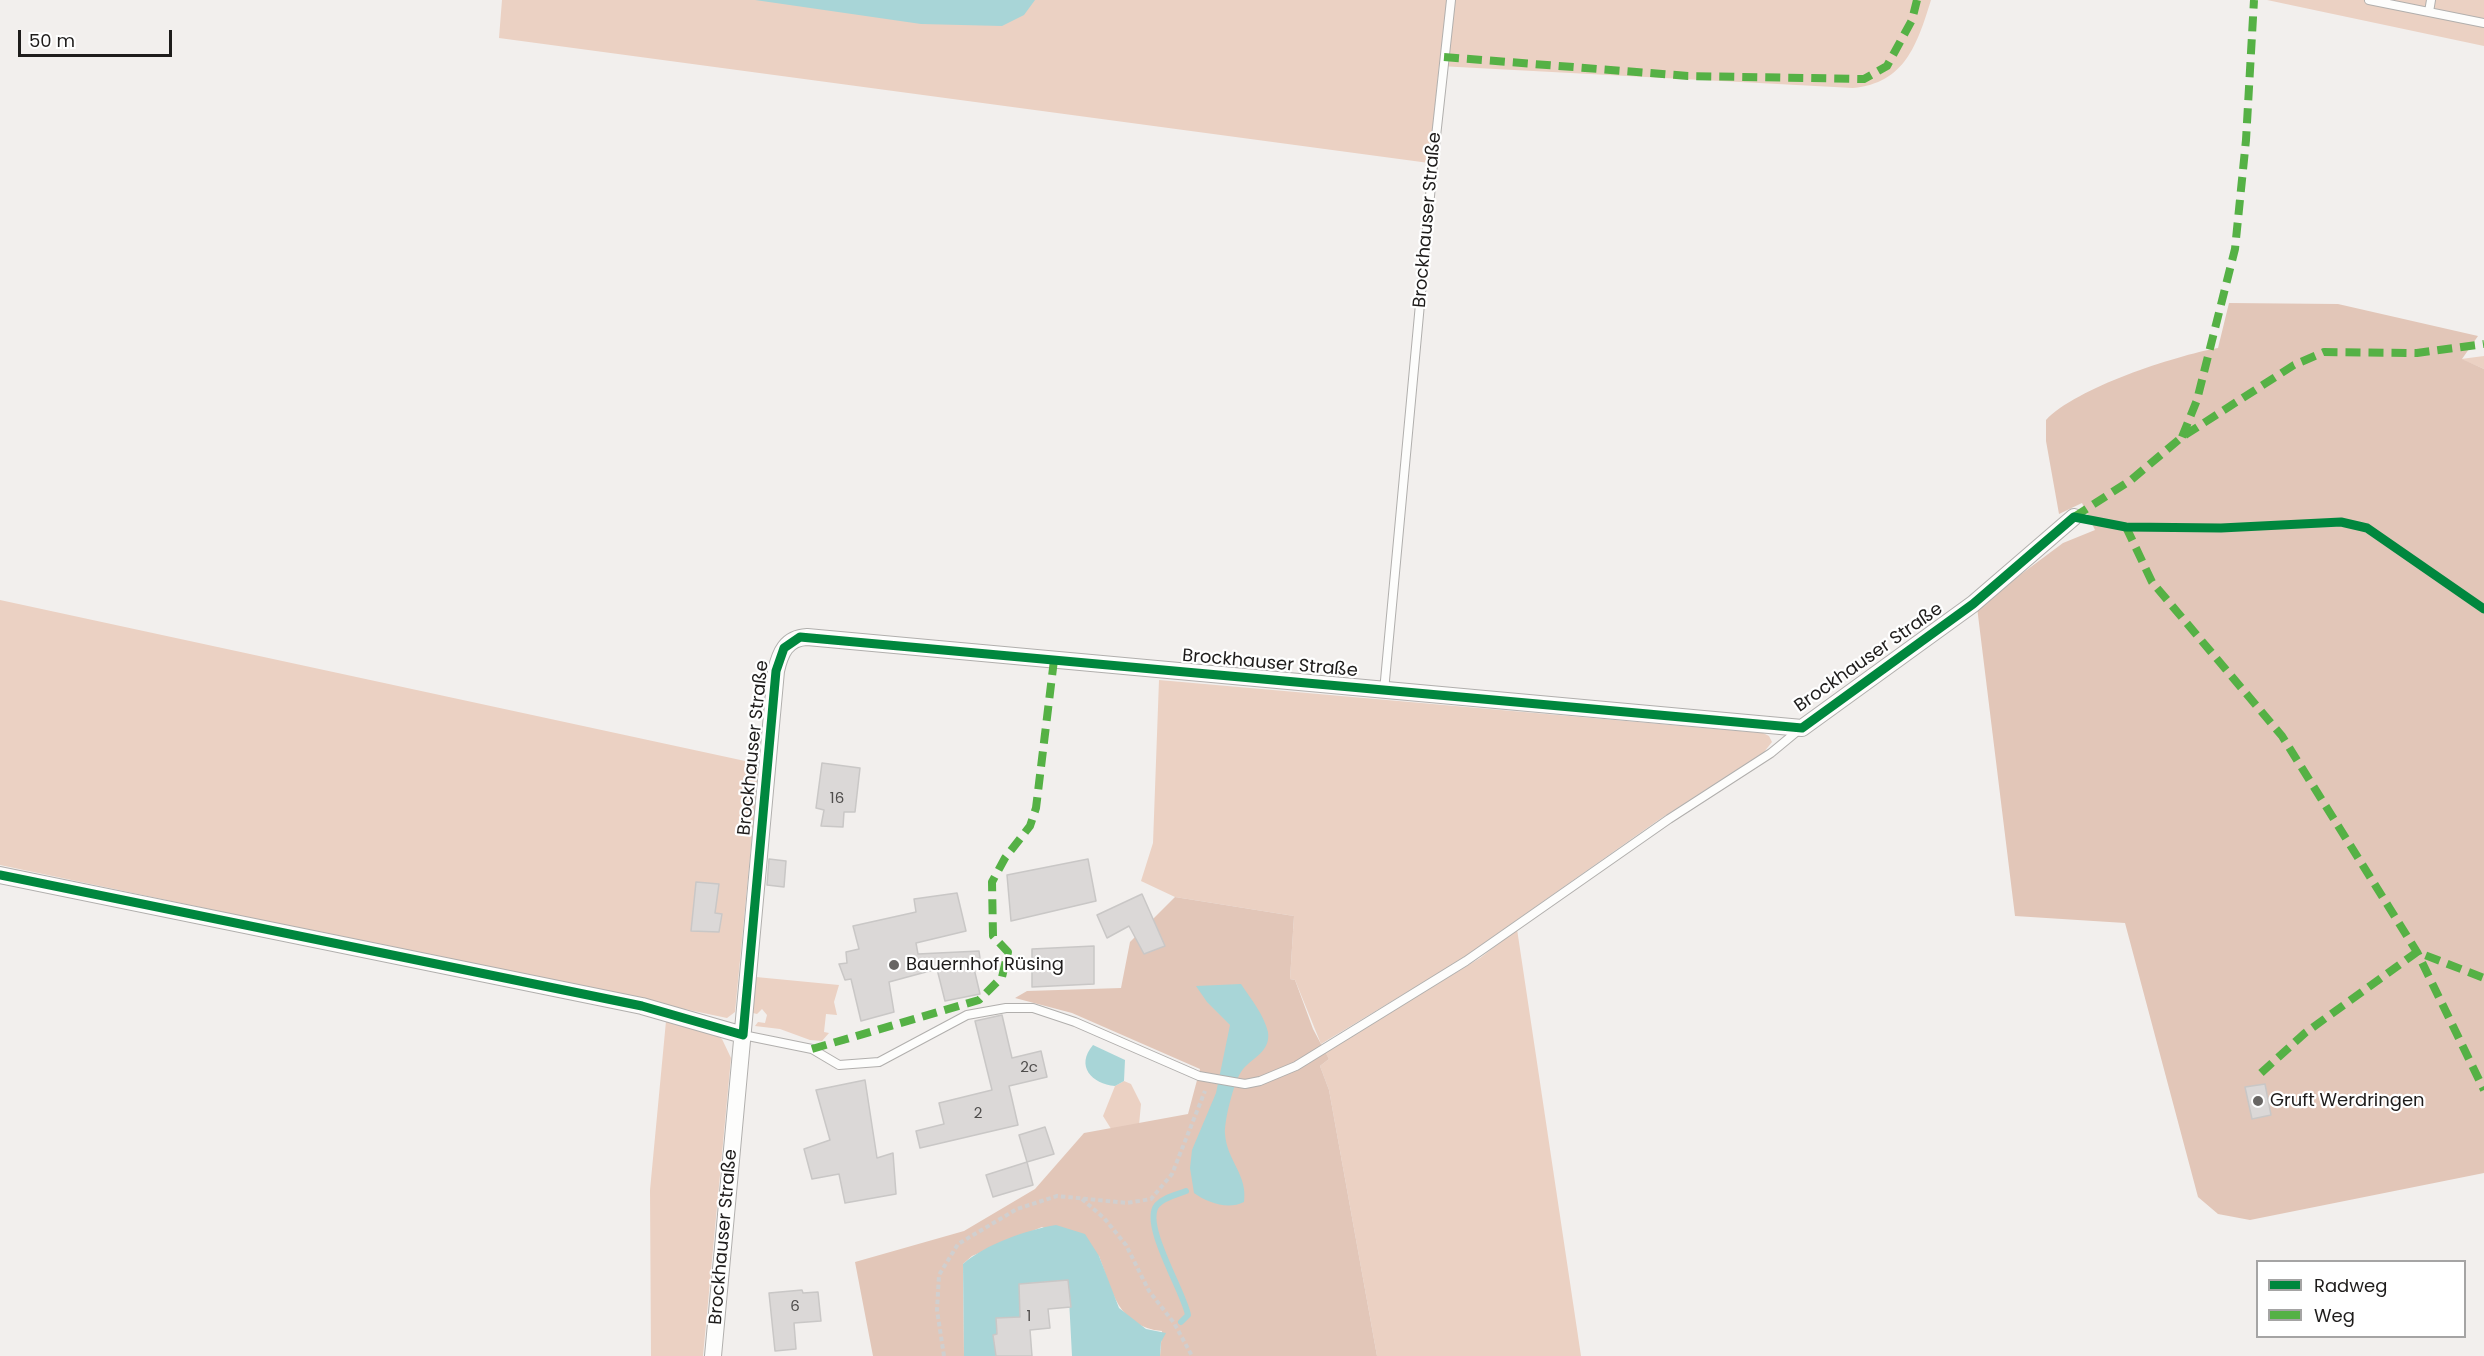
<!DOCTYPE html>
<html>
<head>
<meta charset="utf-8">
<style>
	body { margin:0 }
	#map { position:relative; width:2484px; height:1356px; overflow:hidden; background:#f2efed; font-family:Poppins,sans-serif }
	canvas { display:block }
	.legend { position:absolute; left:2256px; top:1260px; width:210px; height:78px; box-sizing:border-box; background:#fff; border:2px solid #a5a4a4; margin:0; padding:8px 10px; list-style:none; font-size:18px; color:#1e1c1b }
	.legend li { display:flex; align-items:center; gap:12px; height:30px }
	.legend b { width:30px; border:2px solid #a5a4a4 }
	.scale { position:absolute; left:18px; top:30px; width:154px; height:27px; box-sizing:border-box; border:3px solid #1e1c1b; border-top:0; padding-left:8px; font-size:18px; line-height:21px; white-space:nowrap; color:#1e1c1b; -webkit-text-stroke:4px #fff; paint-order:stroke }
</style>
</head>
<body>
<div id="map">
<canvas width="2484" height="1356"></canvas>
<ul class="legend">
<li><b style="height:8px;background:#00873e"></b>Radweg</li>
<li><b style="height:8px;background:#55b145"></b>Weg</li>
</ul>
<div class="scale">50 m</div>
</div>
<script>
const c = document.querySelector('canvas').getContext('2d');
c.lineJoin = 'round';
function paint(path, color) { c.fillStyle = color; c.fill(path, 'evenodd'); }
function trace(path, color, width, dash) { c.strokeStyle = color; c.lineWidth = width; c.lineCap = dash ? 'butt' : 'round'; c.setLineDash(dash || []); c.stroke(path); }
function label(font, color, halo, rows, align = 'center') {
  c.font = font + ' Poppins,sans-serif'; c.lineWidth = 4.5; c.setLineDash([]); c.textBaseline = 'middle'; c.strokeStyle = halo; c.fillStyle = color; for (const [text, x, y, turn = 0] of rows) {
    c.save(); c.translate(x, y); c.rotate((+turn || 0) * Math.PI / 180); c.textAlign = isNaN(turn) ? turn : align; if (halo) c.strokeText(text, 0, 0); c.fillText(text, 0, 0); c.restore();
  }
}
paint(new Path2D(`
	M502,0H1931C1917,45 1905,83 1853,88L1439,66L1429,163L499,38Z
	M2267,0H2484V46Z
	M2484,356V369L2461,359Z
	M0,600L759,764L735,1012L727,1018L0,865Z
	M1159,680L1763,733L1769,736L1772,742L1764,752L1657,821L1460,960L1321,1044L1295,980L1290,979L1294,916L1175,897L1141,881L1153,843Z
	M1517,929L1581,1356H1377L1329,1090L1320,1066L1329,1059L1325,1052L1480,958Z
	M756,977L839,985L834,1002L837,1015L826,1014L824,1032L829,1033L822,1041L810,1040L780,1029L755,1026L758,1022L765,1023L767,1015L762,1009L757,1014L753,1013Z
	M666,1021L712,1033L722,1039L731,1058L703,1356H651L650,1190Z
	M1124,1081L1131,1084L1141,1104L1135,1167L1103,1116L1115,1086Z`), '#ebd1c3');
paint(new Path2D(`
	M2229,303L2338,304L2478,336L2462,359L2484,369V1173L2250,1220L2218,1214L2198,1197L2125,923L2015,916L1977,607L2063,543L2095,530L2082,503L2059,514L2046,441V420C2076,388 2174,356 2218,348Z
	M1175,897L1294,916L1290,979L1295,980L1313,1029L1329,1059L1320,1066L1329,1090L1377,1356H1160L1162,1331C1118,1327 1112,1291 1099,1256L1042,1227L972,1256L963,1264L964,1356H873L855,1262L964,1231L1035,1189L1084,1133L1188,1114L1200,1069L1072,1013L1015,998L1027,991L1121,988L1130,942Z`), '#e2c6b8');
paint(new Path2D(`
	M755,0H1035L1024,15L1002,26L921,24Z
	M1241,984C1251,999 1264,1015 1268,1032C1271,1053 1250,1058 1241,1072C1234,1082 1224,1121 1225,1134C1227,1161 1248,1175 1244,1202C1228,1210 1208,1203 1194,1193L1190,1168L1192,1150L1216,1093L1230,1025L1207,1002L1196,986Z
	M1093,1045L1125,1060L1124,1081L1115,1086C1092,1084 1075,1066 1093,1045Z
	M1056,1225L1085,1234L1099,1256L1119,1308L1146,1329L1166,1333L1161,1342L1160,1356H1072L1068,1280L1019,1284L1020,1317L1001,1318L996,1322L997,1334L994,1335L996,1356H964L963,1264C986,1244 1026,1230 1056,1225Z`), '#a8d5d7');
trace(new Path2D(`
	M1181,1322L1188,1315C1184,1292 1141,1224 1157,1205C1164,1197 1176,1195 1186,1191`), '#a8d5d7', 6);
const building = new Path2D(`
	M822,763L860,768L855,812H844L843,827L821,826L824,810L816,808Z
	M769,859L786,861L784,887L767,885Z
	M1088,859L1096,901L1011,921L1007,875Z
	M696,882L719,884L715,913L722,914L719,932L691,931Z
	M957,893L966,931L916,943L918,954L979,951L980,958L972,960L980,994L945,1001L937,969L889,982L894,1012L861,1021L851,979L845,980L839,964L847,963L846,952L859,949L853,926L916,912L914,899Z
	M1142,894L1165,946L1144,954L1129,926L1107,938L1097,915Z
	M1094,946V984L1032,987V949Z
	M1002,1015L1012,1058L1041,1051L1047,1077L1009,1086L1018,1125L920,1148L916,1131L944,1124L939,1103L992,1090L975,1021Z
	M865,1080L877,1158L893,1153L896,1194L845,1203L839,1174L812,1179L804,1149L830,1140L816,1090Z
	M2265,1084L2271,1115L2252,1119L2245,1087Z
	M1045,1127L1054,1154L1027,1162L1019,1135Z
	M1027,1162L1033,1185L993,1197L986,1175Z
	M1068,1280L1071,1307L1048,1309L1050,1328L1030,1330L1032,1356H996L993,1335L997,1334L996,1318L1020,1317L1019,1284Z
	M802,1290L803,1293L818,1292L821,1321L794,1323L796,1349L775,1351L769,1293Z`);
paint(building, '#dbd8d7');
trace(building, '#c9c7c6', 1.5);
const service = new Path2D(`
	M2369,0L2484,23
	M2429,12L2431,0
	M1384,691L1433,164L1451,0
	M743,1035L812,1049L839,1065L879,1062L967,1015L1006,1008H1033L1075,1022L1199,1076L1245,1084L1260,1081L1296,1066L1466,961L1669,819L1771,753L1800,729`);
const minor = new Path2D(`
	M0,875L642,1006L743,1035
	M713,1356L776,671C780,653 786,638 807,637L1802,728L1973,604L2074,517`);
trace(service, '#b1afad', 10);
trace(minor, '#b1afad', 18);
trace(new Path2D(`
	M1082,1199L1104,1218L1126,1245L1149,1291L1174,1323L1192,1356
	M944,1356L937,1310L939,1275L958,1244L1017,1209L1057,1196L1127,1203L1151,1199L1172,1174L1205,1091`), '#d0cfcf', 4, [4.5, 3]);
trace(service, '#fdfdfc', 8);
trace(minor, '#fdfdfc', 16);
trace(new Path2D(`
	M1444,57L1688,76L1864,79L1887,66L1912,20L1917,0
	M2182,437L2197,400L2235,249L2246,140L2254,0
	M2074,517L2131,480L2182,437L2294,365L2324,352L2417,353L2484,344
	M2126,527L2152,582L2282,736L2417,952L2484,1090
	M812,1049L979,1000L1002,977L1008,952L993,936L992,882L1005,858L1030,826L1036,808L1054,660
	M2261,1073L2305,1033L2417,952L2484,978`), '#55b145', 8, [15, 8]);
trace(new Path2D(`
	M0,875L642,1006L743,1035L776,671L784,648L800,637L1802,728L1973,604L2074,517L2126,527L2221,528L2341,522L2367,528L2484,609`), '#00873e', 9);
for (const [x, y, r, color] of [
	[894,965,6,"#686664"],
	[2258,1101,6,"#686664"]
]) { const dot = new Path2D(); dot.arc(x, y, r, 0, 2 * Math.PI); c.fillStyle = color; c.fill(dot); trace(dot, '#fff', 2); }
label('15px', '#4e4c4b', null, [
	["16",837,799],
	["2c",1029,1068],
	["2",978,1114],
	["6",795,1307],
	["1",1029,1317]
]);
label('18px', '#1e1c1b', '#fff', [
	["Brockhauser Straße",1428,220,-85],
	["Brockhauser Straße",1869,658,-35],
	["Brockhauser Straße",1270,664,5],
	["Brockhauser Straße",754,748,-84],
	["Brockhauser Straße",724,1237,-85]
]);
label('18px', '#1e1c1b', '#fff', [
	["Bauernhof Rüsing",906,965],
	["Gruft Werdringen",2270,1101]
], 'left');
</script>
</body>
</html>
